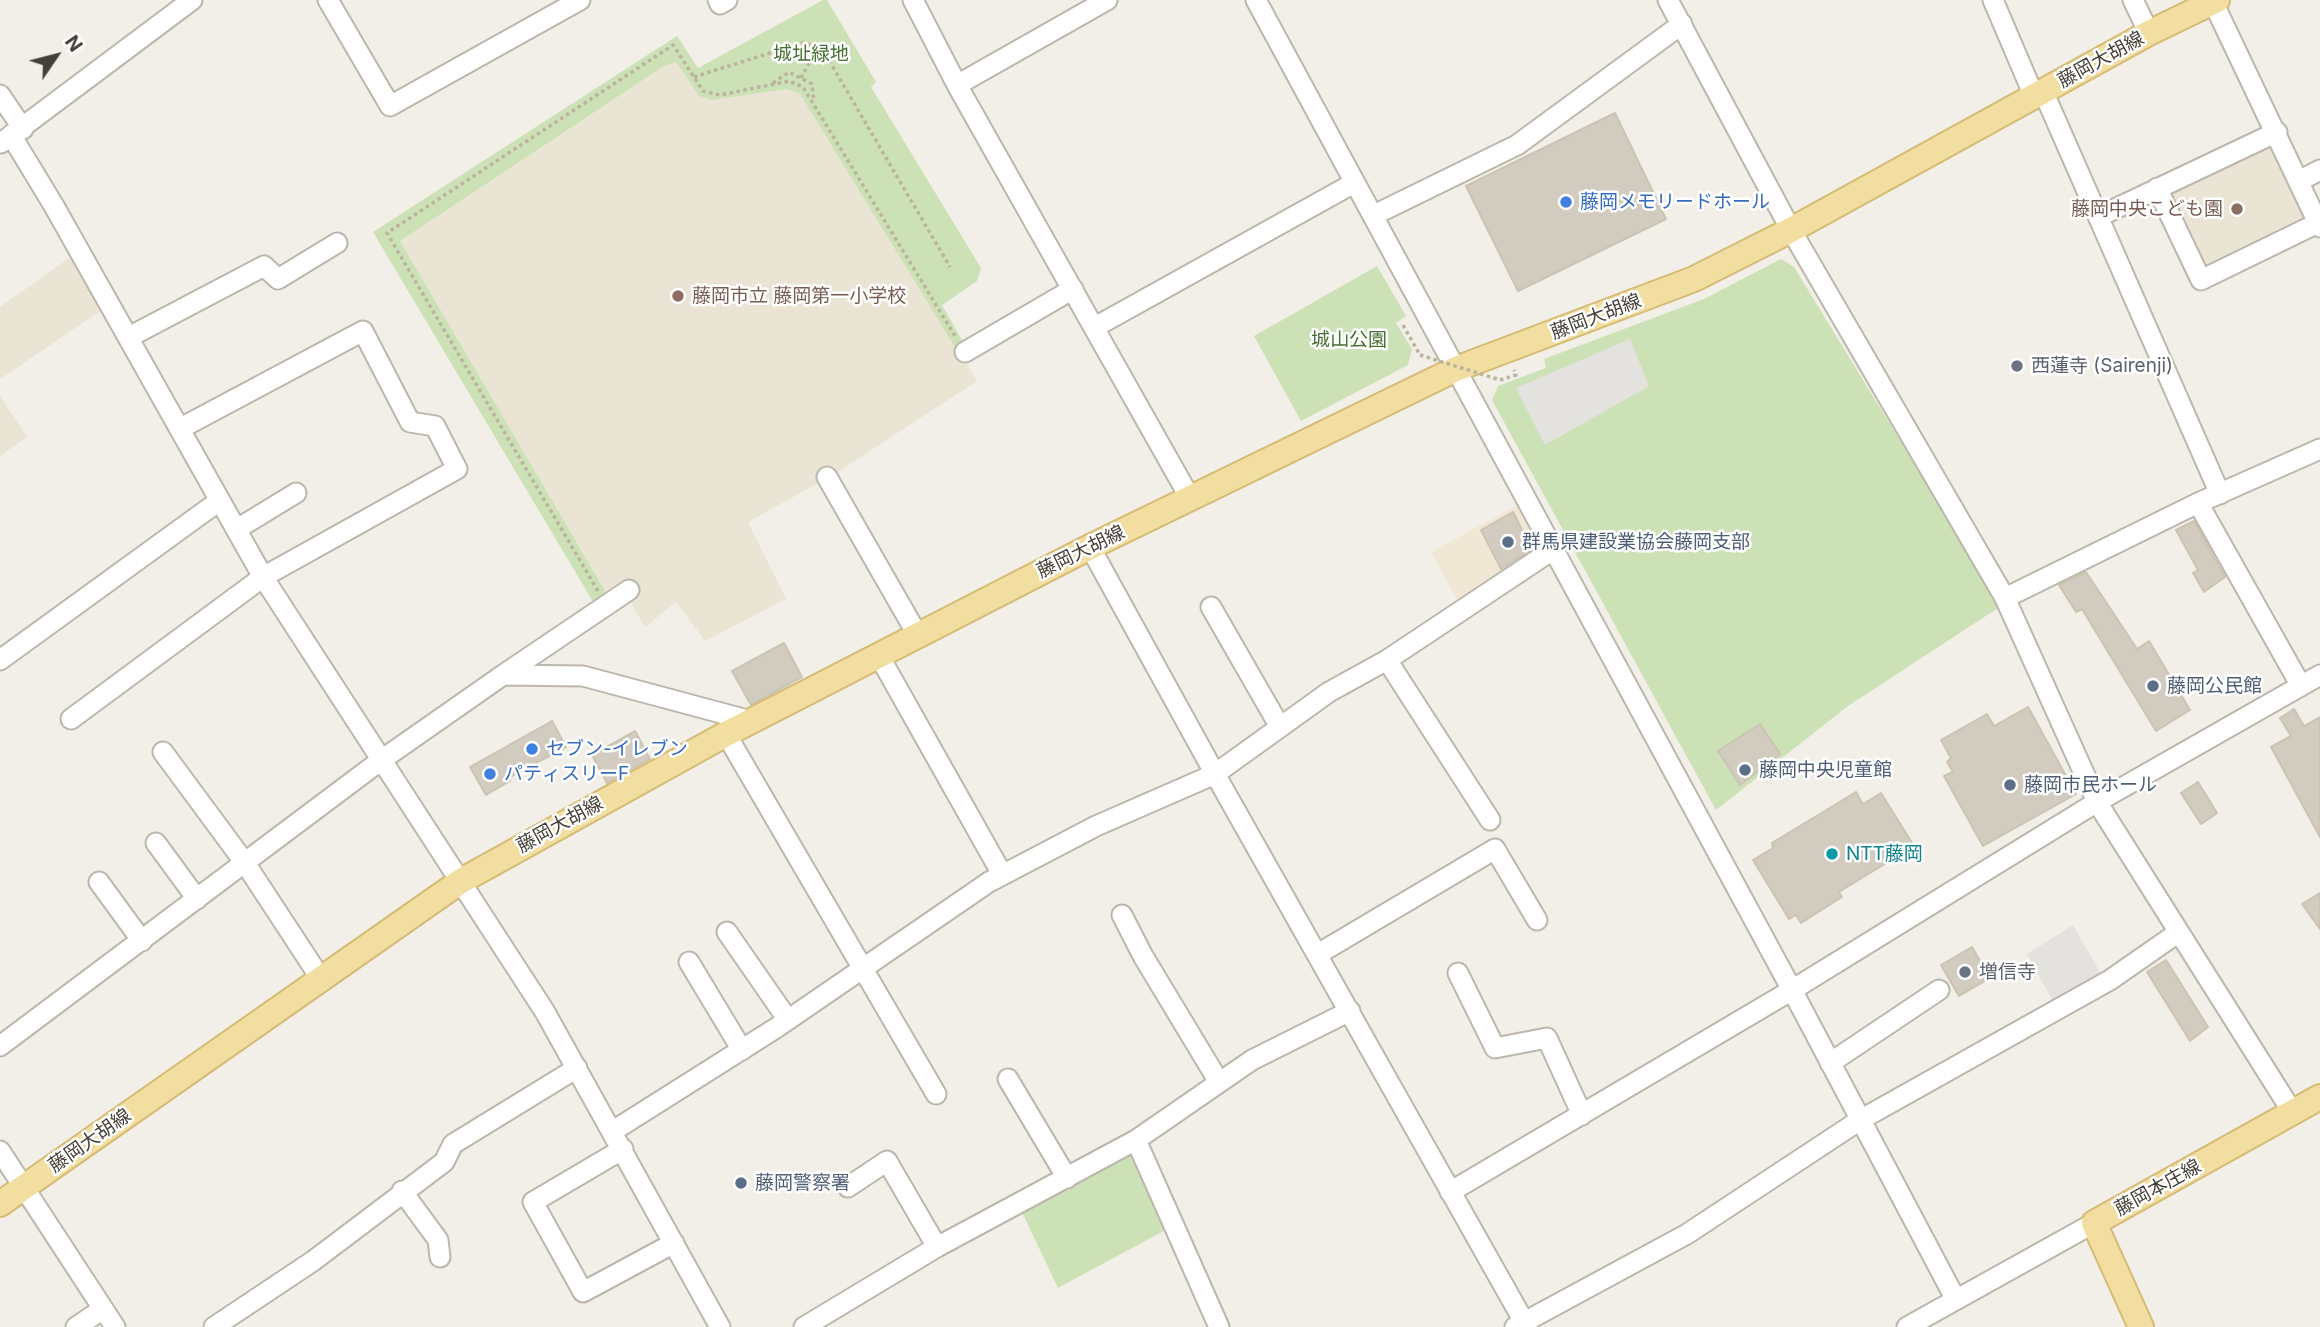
<!DOCTYPE html>
<html>
<head>
<meta charset="utf-8">
<style>
	body { margin:0 }
	#map { position:relative; width:2320px; height:1327px; overflow:hidden; background:#f2efe8; font-family:Inter,sans-serif }
	canvas { display:block }
	.north { position:absolute; left:21px; top:21px; width:70px; height:70px; -webkit-text-stroke:5px #fff; paint-order:stroke; rotate:55deg; font-size:19px; font-weight:700; line-height:28px; text-align:center; color:#444037 }
	.north::after { content:''; display:block; margin:auto; width:24px; height:32px; background:#444037; clip-path:polygon(50% 0,100% 100%,50% 72%,0 100%) }
</style>
</head>
<body>
<div id="map">
<canvas width="2320" height="1327"></canvas>
<div class="north">N</div>
</div>
<script>
const ctx = document.querySelector('canvas').getContext('2d');
ctx.lineJoin = 'round';
function fillPath(path, color) { ctx.fillStyle = color; ctx.fill(path, 'evenodd'); }
const toPath = rows => new Path2D(rows.map(r => 'M' + r).join(''));
function stroke(path, color, width, dash) { ctx.strokeStyle = color; ctx.lineWidth = width; ctx.lineCap = dash ? 'butt' : 'round'; ctx.setLineDash(dash || []); ctx.stroke(path); }
function drawText(font, color, halo, rows, align = 'center') {
  ctx.font = font + ' Inter,"Noto Sans JP",sans-serif'; ctx.lineWidth = 5; ctx.setLineDash([]); ctx.textBaseline = 'middle'; ctx.strokeStyle = halo; ctx.fillStyle = color; for (const [text, x, y, turn = 0] of rows) {
    ctx.save(); ctx.translate(x, y); ctx.rotate((+turn || 0) * Math.PI / 180); ctx.textAlign = isNaN(turn) ? turn : align; if (halo) ctx.strokeText(text, 0, 0); ctx.fillText(text, 0, 0); ctx.restore();
  }
}
const commercial = toPath([
	[1518,505,1542,548,1460,605,1431,552]
]);
const education = toPath([
	[676,62,699,96,712,100,787,89,800,94,977,381,833,475,748,522,786,599,705,641,676,602,645,627,621,587,608,596,400,241,664,66],
	[2272,141,2310,225,2202,278,2164,193],
	[72,256,102,310,0,379,0,307],
	[0,396,27,437,0,456]
]);
const green = toPath([
	[823,0,827,0,876,82,871,87,981,268,977,281,942,305,966,347,958,352,800,94,787,89,712,100,699,96,676,62,664,66,400,241,608,596,595,605,373,232,677,36,698,68],
	[1781,259,1794,267,2001,606,1848,706,1716,810,1492,400,1498,386,1546,368,1544,359,1704,299],
	[1377,266,1406,316,1396,323,1412,349,1408,365,1301,421,1254,336],
	[1132,1147,1169,1228,1058,1288,1021,1210]
]);
const parking = toPath([
	[1630,339,1649,386,1545,445,1516,388],
	[2073,925,2104,979,2055,1005,2027,954]
]);
const building = toPath([
	[1615,113,1666,219,1518,291,1466,186,1615,113],
	[1513,512,1532,549,1501,569,1481,530,1513,512],
	[2194,521,2225,577,2204,592,2193,573,2198,570,2176,530,2194,521],
	[2086,572,2137,649,2149,641,2190,710,2156,731,2082,609,2076,612,2059,585,2086,572],
	[784,643,802,677,751,705,732,671,784,643],
	[2028,707,2076,794,1983,846,1944,776,1953,772,1947,762,1951,758,1941,740,1987,714,1994,726,2028,707],
	[2294,709,2304,726,2320,717,2320,837,2271,747,2291,736,2280,718,2294,709],
	[552,721,566,747,508,778,510,781,486,795,470,767,552,721],
	[1760,724,1780,754,1740,785,1718,751,1760,724],
	[635,731,650,759,607,783,592,755,635,731],
	[2198,782,2217,813,2201,824,2181,793,2198,782],
	[1856,792,1863,804,1881,793,1914,846,1839,892,1842,897,1801,923,1796,915,1789,919,1753,860,1773,848,1772,843,1856,792],
	[2320,893,2320,929,2302,904,2320,893],
	[1972,947,1990,978,1959,996,1941,965,1972,947],
	[2166,960,2208,1027,2190,1041,2147,972,2166,960]
]);
const path = toPath([
	[694,77,805,42,827,57,950,267],
	[801,78,816,50],
	[773,83,789,72,812,84,814,101],
	[1403,325,1420,355],
	[1500,380,1516,375,1514,370],
	[598,591,387,233,673,45,703,91,720,95,789,81,803,87,955,336]
]);
const minor = toPath([
	[328,0,390,106,580,0],
	[718,0,720,4,727,0],
	[913,0,957,85,1190,498],
	[1256,0,1792,990,1955,1298],
	[1668,0,1791,230,2005,598,2097,802,2293,1113],
	[1993,0,2034,96],
	[2133,0,2149,33],
	[2213,2,2320,227],
	[957,85,1107,0],
	[2043,91,2220,494],
	[0,95,23,129],
	[11,135,54,206,263,577,545,1012,720,1327],
	[1,143,192,0],
	[2299,181,2320,170],
	[2157,188,2201,280,2318,223],
	[1374,215,1517,145,1682,24],
	[2100,216,2277,132],
	[1095,327,1354,183],
	[129,337,264,266,278,279,337,243],
	[965,352,1073,289],
	[827,477,917,634],
	[237,529,296,493],
	[1090,547,1215,774,1527,1327],
	[2005,598,2198,503],
	[1211,607,1280,727],
	[878,654,1002,874],
	[0,660,219,501],
	[1387,660,1490,820],
	[503,675,629,590],
	[2301,686,2198,503,2320,449],
	[71,719,263,577,457,469,435,426,410,422,363,331,181,428],
	[726,734,936,1094],
	[163,752,245,863,321,979],
	[156,843,197,899],
	[99,882,142,941],
	[1122,915,1143,956,1219,1082],
	[727,932,788,1020],
	[1318,954,1495,849,1537,920],
	[689,962,742,1050],
	[1458,973,1495,1048,1547,1038,1582,1115],
	[0,1046,380,761,503,675,583,676,751,721],
	[1830,1063,1939,990],
	[1008,1079,1067,1178],
	[613,1131,776,1028,989,882,1096,826,1215,774,1329,692,1387,660,1554,549],
	[1136,1140,1219,1327],
	[623,1149,533,1202,583,1292,674,1243],
	[0,1151,115,1327],
	[848,1187,887,1161,937,1247],
	[402,1191,438,1240,440,1257],
	[1450,1192,1792,990,2097,802,2320,675],
	[76,1327,103,1309],
	[214,1327,313,1261,444,1162,453,1144,577,1068],
	[804,1327,937,1247,1136,1140,1252,1060,1350,1011],
	[1515,1327,1687,1234,1860,1120,2110,980,2179,932],
	[1907,1327,2094,1223]
]);
const major = toPath([
	[0,1204,461,881,726,734,1090,547,1456,369,1694,279,1791,230,2149,33,2217,0],
	[2141,1327,2094,1223,2320,1097]
]);
const pathBridge = toPath([
	[1420,355,1500,380]
]);
const markers = [
	[1566,202,7,"#3f7fe0"],
	[2237,209,7,"#8d6e63"],
	[678,296,7,"#8d6e63"],
	[2017,366,7,"#6b7280"],
	[1508,542,7,"#5c6f8a"],
	[2153,686,7,"#5c6f8a"],
	[532,749,7,"#3f7fe0"],
	[1745,770,7,"#5c6f8a"],
	[490,774,7,"#3f7fe0"],
	[2010,785,7,"#5c6f8a"],
	[1832,854,7,"#0f9aa8"],
	[1965,972,7,"#6b7280"],
	[741,1183,7,"#5c6f8a"]
];
const parkNames = [
	["城址緑地",811,54],
	["城山公園",1349,340]
];
const streetNames = [
	["藤岡大胡線",2101,60,-29],
	["藤岡大胡線",1596,317,-21],
	["藤岡大胡線",1081,552,-26],
	["藤岡大胡線",560,825,-29],
	["藤岡大胡線",90,1141,-35],
	["藤岡本庄線",2158,1188,-29]
];
const shopNames = [
	["藤岡メモリードホール",1580,202],
	["セブン-イレブン",546,749],
	["パティスリーF",504,774]
];
const educationNames = [
	["藤岡中央こども園",2223,209],
	["藤岡市立 藤岡第一小学校",692,296,"left"]
];
const worshipNames = [
	["西蓮寺 (Sairenji)",2031,366],
	["増信寺",1979,972]
];
const serviceNames = [
	["群馬県建設業協会藤岡支部",1522,542],
	["藤岡公民館",2167,686],
	["藤岡中央児童館",1759,770],
	["藤岡市民ホール",2024,785],
	["藤岡警察署",755,1183]
];
const cultureNames = [
	["NTT藤岡",1846,854]
];
fillPath(commercial, '#f1e7d5');
fillPath(education, '#e9e4d3');
fillPath(green, '#cce1b5');
fillPath(parking, '#e3e2df');
fillPath(building, '#d2cbbf');
stroke(building, '#ccc3b3', 2);
stroke(minor, '#bcb7ac', 23);
stroke(major, '#d5bb73', 28);
stroke(path, '#bcb39f', 3.5, [3.5, 3.5]);
stroke(minor, '#fff', 19);
stroke(major, '#f2dea1', 24);
stroke(pathBridge, '#bcb39f', 3.5, [3.5, 3.5]);
for (const [x, y, r, color] of markers) { const dot = new Path2D(); dot.arc(x, y, r, 0, 2 * Math.PI); ctx.fillStyle = color; ctx.fill(dot); stroke(dot, '#fff', 2.5); }
drawText('19px', '#476f32', '#fff', parkNames);
drawText('19px', '#444037', '#fff', streetNames);
drawText('19px', '#366cbe', '#fff', shopNames, 'left');
drawText('19px', '#785e54', '#fff', educationNames, 'right');
drawText('19px', '#5b616d', '#fff', worshipNames, 'left');
drawText('19px', '#4e5e75', '#fff', serviceNames, 'left');
drawText('19px', '#0d838f', '#fff', cultureNames, 'left');
</script>
</body>
</html>
